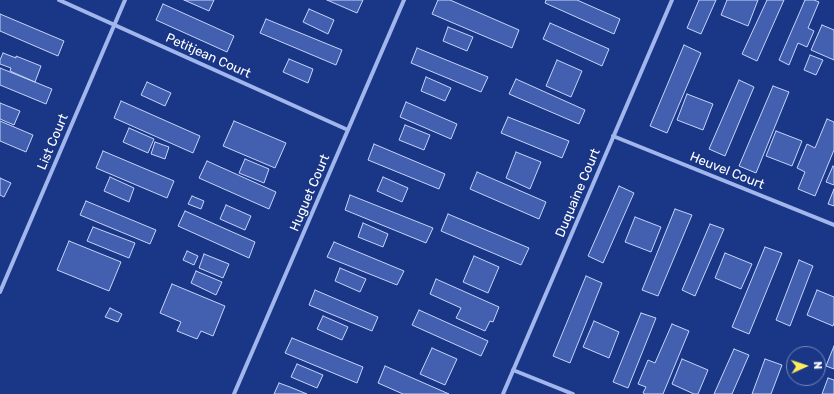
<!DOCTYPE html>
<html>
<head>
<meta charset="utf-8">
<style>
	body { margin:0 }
	#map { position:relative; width:834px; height:394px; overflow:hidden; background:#1a3686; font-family:Rubik,sans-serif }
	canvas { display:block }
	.north { position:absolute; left:786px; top:346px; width:40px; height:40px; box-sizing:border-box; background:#1a3686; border:1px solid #7686b6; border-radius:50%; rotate:87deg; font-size:11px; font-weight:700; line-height:16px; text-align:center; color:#fff }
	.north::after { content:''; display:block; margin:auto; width:14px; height:18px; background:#feec5d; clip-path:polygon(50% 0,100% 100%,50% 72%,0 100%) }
</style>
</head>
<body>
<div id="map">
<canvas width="834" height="394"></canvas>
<div class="north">N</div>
</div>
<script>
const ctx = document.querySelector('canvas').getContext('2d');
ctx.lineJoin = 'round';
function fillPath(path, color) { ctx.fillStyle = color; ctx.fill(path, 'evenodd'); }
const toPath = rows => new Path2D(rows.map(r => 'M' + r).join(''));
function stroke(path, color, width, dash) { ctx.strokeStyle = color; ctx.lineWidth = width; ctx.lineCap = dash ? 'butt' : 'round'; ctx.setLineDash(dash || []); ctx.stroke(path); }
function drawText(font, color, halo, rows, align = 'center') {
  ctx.font = font + ' Rubik,sans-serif'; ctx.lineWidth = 3; ctx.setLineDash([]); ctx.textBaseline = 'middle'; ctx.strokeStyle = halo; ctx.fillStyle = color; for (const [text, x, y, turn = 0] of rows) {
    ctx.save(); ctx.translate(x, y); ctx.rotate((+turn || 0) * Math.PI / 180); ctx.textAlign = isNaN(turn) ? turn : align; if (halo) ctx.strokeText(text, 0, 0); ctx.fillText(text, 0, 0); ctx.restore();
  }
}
const building = toPath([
	[184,0,214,0,209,11,184,0],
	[327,0,363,0,357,13,327,0],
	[438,0,450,0,519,30,512,48,432,14,438,0],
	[546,0,577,0,620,19,614,34,545,3,546,0],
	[699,0,716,0,701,34,687,28,699,0],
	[727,0,758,0,748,26,721,15,727,0],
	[767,0,784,0,757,61,742,54,767,0],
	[805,0,814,0,819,2,808,28,814,31,807,47,798,43,789,65,779,60,805,0],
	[163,4,234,36,227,52,156,20,163,4],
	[309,9,334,20,328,34,303,22,309,9],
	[0,14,64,41,58,56,0,31,0,14],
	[266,19,342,50,336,65,260,33,266,19],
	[550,23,609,49,602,66,543,39,550,23],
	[822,25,834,30,834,60,811,50,822,25],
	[448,27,473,37,467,51,443,41,448,27],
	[684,45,701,53,667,133,650,126,684,45],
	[417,48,488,77,481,92,411,63,417,48],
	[3,53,16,58,16,56,41,66,35,82,10,71,11,68,0,64,0,60,3,53],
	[810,55,823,60,816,75,804,70,810,55],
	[289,59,313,69,308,83,283,72,289,59],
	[557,60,582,71,571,97,546,86,557,60],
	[0,68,52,89,46,104,0,85,0,68],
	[426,77,451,88,445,101,421,91,426,77],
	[516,79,585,110,579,124,509,94,516,79],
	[739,80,754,87,725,156,709,149,739,80],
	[147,82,171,93,165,106,141,95,147,82],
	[773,86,789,92,756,173,739,166,773,86],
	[687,94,713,104,703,130,677,120,687,94],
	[121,101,200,136,193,153,114,118,121,101],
	[406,102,457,124,451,139,400,117,406,102],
	[0,103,20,111,14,125,0,119,0,103],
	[508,117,569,141,562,158,501,133,508,117],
	[827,119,834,122,834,150,815,196,798,189,805,172,797,168,807,144,815,148,827,119],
	[0,121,33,135,26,152,0,141,0,121],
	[234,121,286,143,275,168,223,146,234,121],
	[405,125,430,135,424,150,399,140,405,125],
	[129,128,154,139,148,153,123,142,129,128],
	[776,131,802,141,792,166,766,156,776,131],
	[155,142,169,147,165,159,151,154,155,142],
	[374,144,445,174,439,189,368,160,374,144],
	[103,151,174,181,167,198,96,168,103,151],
	[516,152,541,162,530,189,506,178,516,152],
	[245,159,269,169,264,183,239,173,245,159],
	[207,161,276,192,269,209,199,178,207,161],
	[833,166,834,167,834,185,826,182,833,166],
	[477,172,546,202,539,219,470,189,477,172],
	[110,177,134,188,129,202,104,191,110,177],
	[383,177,408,188,402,202,377,191,383,177],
	[0,178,11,183,4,197,0,195,0,178],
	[619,186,634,193,603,263,588,256,619,186],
	[834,189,834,206,828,204,834,189],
	[350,195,433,228,426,243,345,210,350,195],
	[192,196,204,201,201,209,188,204,192,196],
	[86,201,156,230,150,244,80,215,86,201],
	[226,205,251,216,245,230,220,219,226,205],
	[675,209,692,215,658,296,642,290,675,209],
	[185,211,255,242,249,258,178,226,185,211],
	[448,214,529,248,521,265,441,231,448,214],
	[635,217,661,227,651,252,625,242,635,217],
	[363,223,388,234,383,247,358,237,363,223],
	[710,224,724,229,695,296,682,290,710,224],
	[93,227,135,243,129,258,87,241,93,227],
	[69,241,121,262,109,291,57,270,69,241],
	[334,242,404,271,397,285,327,257,334,242],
	[765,247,782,253,749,334,732,327,765,247],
	[187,251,198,256,194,265,183,260,187,251],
	[725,253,752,264,741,289,715,278,725,253],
	[204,254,229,264,223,278,199,268,204,254],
	[474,256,499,267,488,293,463,282,474,256],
	[799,260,813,266,790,326,776,320,799,260],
	[340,268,366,279,360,292,335,281,340,268],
	[196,271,222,282,216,295,191,283,196,271],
	[586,276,602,283,570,363,553,356,586,276],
	[436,279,499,307,493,322,490,321,485,331,456,318,461,308,430,294,436,279],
	[172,284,225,306,213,336,201,331,197,339,177,331,181,322,160,313,172,284],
	[315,290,378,317,372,331,309,305,315,290],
	[817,290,834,297,834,323,833,326,807,315,817,290],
	[110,308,122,314,118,322,105,317,110,308],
	[419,310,488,341,481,356,412,325,419,310],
	[641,313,656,318,628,388,613,382,641,313],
	[323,316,348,327,342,340,317,329,323,316],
	[594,321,619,332,609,358,583,347,594,321],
	[672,324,689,331,663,394,645,394,643,393,646,387,638,384,648,360,655,363,672,324],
	[292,338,363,367,357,383,285,353,292,338],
	[834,346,834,369,826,366,834,346],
	[432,348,457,359,445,385,420,374,432,348],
	[734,349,749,355,732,394,714,394,734,349],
	[682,359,708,370,698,394,694,394,672,384,682,359],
	[765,359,782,365,771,394,752,394,765,359],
	[297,364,323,375,317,388,291,377,297,364],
	[385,366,449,394,403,394,378,383,385,366],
	[828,378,834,380,834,394,822,394,828,378],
	[279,383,290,387,307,394,274,394,279,383]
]);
const minor = toPath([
	[59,0,348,130],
	[613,136,834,225],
	[0,292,125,0],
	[513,370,573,394],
	[234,394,404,0],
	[503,394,672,0]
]);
const streetNames = [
	["Petitjean Court",208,56,24],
	["List Court",53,142,-67],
	["Heuvel Court",727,171,22],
	["Huguet Court",310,193,-67],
	["Duquaine Court",578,193,-67]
];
fillPath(building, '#4360b0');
stroke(building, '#c6d4f9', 1);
stroke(minor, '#a1b6ec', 4);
drawText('13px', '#fff', '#1a3686', streetNames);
</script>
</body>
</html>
